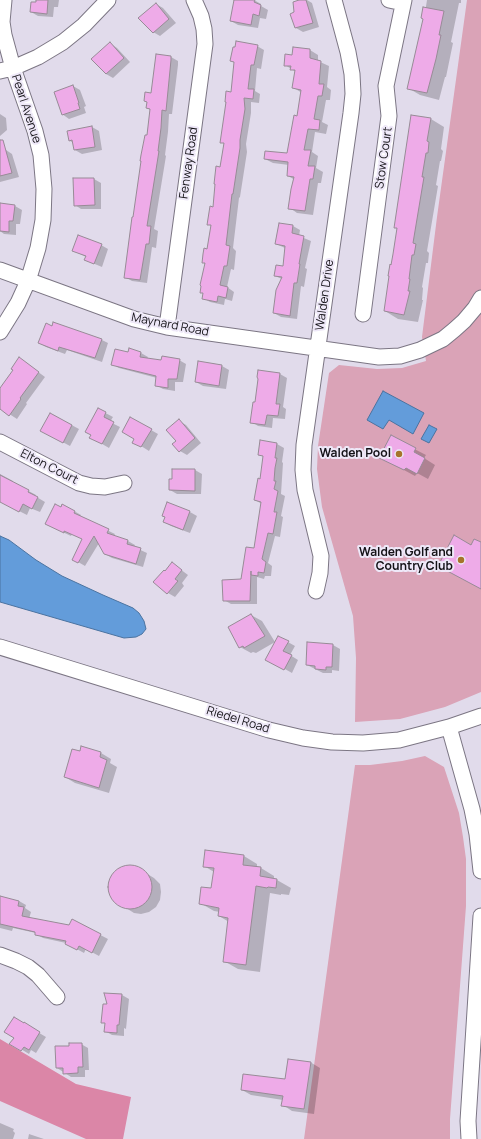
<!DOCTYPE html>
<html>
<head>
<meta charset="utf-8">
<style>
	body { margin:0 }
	canvas { display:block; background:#e1dbeb }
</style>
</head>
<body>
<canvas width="481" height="1139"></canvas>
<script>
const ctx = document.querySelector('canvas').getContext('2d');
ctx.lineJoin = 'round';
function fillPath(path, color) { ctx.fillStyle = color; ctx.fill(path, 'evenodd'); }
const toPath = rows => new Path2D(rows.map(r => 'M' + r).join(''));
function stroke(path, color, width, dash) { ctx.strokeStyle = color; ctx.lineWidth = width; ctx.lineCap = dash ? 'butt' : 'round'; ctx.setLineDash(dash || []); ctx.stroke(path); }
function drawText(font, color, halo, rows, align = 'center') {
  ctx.font = font + ' Manrope,sans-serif'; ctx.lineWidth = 4; ctx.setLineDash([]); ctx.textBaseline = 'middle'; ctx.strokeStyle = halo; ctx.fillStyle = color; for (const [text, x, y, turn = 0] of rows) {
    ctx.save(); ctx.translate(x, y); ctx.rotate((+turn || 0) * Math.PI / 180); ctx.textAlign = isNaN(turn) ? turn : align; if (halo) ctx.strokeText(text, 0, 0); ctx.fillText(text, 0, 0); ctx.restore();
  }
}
const green = toPath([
	[467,0,481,0,481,692,445,707,400,719,355,722,356,658,353,616,322,507,317,469,318,446,329,373,339,365,377,369,402,368,426,361,422,337,437,217],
	[425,756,444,767,459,813,463,837,466,859,466,906,450,1119,450,1139,304,1139,355,765,370,765,402,761]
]);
const forest = toPath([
	[0,1039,76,1084,131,1097,123,1139,86,1139,0,1101]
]);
const water = toPath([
	[383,391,424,413,413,434,389,420,383,429,367,420,383,391],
	[429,425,437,429,429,443,421,439,429,425],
	[0,536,9,540,36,560,62,576,103,595,133,608,139,613,144,621,146,629,142,634,136,637,124,638,0,602,0,536]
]);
const shadow = toPath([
	[37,0,59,0,58,7,54,7,53,17,38,16,31,12,37,3],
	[235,0,254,0,261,4,261,6,268,10,266,19,260,18,258,28,238,25,231,21],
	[302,0,307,0,312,3,319,27,303,32,296,28],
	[427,0,461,0,461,3,459,3,451,42,453,43,446,77,445,77,439,100,420,95,408,88,424,19],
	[156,4,163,8,176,23,160,36,153,32],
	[111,44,117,48,130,62,113,78,106,74],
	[257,46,264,50,261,69,257,68,255,91,260,94,259,103,251,102,251,113,246,144,247,152,240,197,239,198,233,248,236,251,234,270,231,269,227,287,234,292,232,301,225,299,224,305,210,302,203,298,204,294,201,292,205,264,203,262,208,250,212,226,208,224,214,208,225,144,221,142,232,93,235,63,231,61],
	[293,48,310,50,318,55,318,61,329,66,327,87,331,90,330,100,326,100,322,122,328,125,326,134,315,132,312,152,318,156,316,168,323,172,321,183,318,183,313,215,297,213,290,208,295,180,288,176,289,165,273,163,265,159,287,154,298,117,302,93,294,88,296,72,285,65,293,56],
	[171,57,178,61,178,65,172,114,169,114,168,132,165,155,166,156,154,229,158,231,156,248,152,247,147,283,132,281,125,277,134,218,148,137,151,110,147,108,152,94],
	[73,86,80,90,86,106,84,107,86,113,69,119,62,114],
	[0,114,6,118,7,130,0,136],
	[431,119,444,127,441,149,443,151,441,161,440,161,436,185,438,186,427,251,429,253,428,263,426,263,422,287,423,288,422,300,423,300,418,322,398,319,385,311,398,229,395,227],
	[92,127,99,131,102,150,82,154,75,150,74,143,70,141],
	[6,150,12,154,19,177,0,182,0,151],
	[74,179,94,179,101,183,101,209,81,209,75,205],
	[0,204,15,206,22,210,20,224,16,224,16,235,4,234,0,231],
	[280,224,293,226,300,230,299,236,311,241,305,268,307,269,304,287,301,286,297,319,281,317,274,313,282,279,275,276,284,267,285,248,276,244],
	[101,245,108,249,102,267,85,260,86,257,74,251],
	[102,340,108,343,102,362,67,350,65,354,46,347,39,343],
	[130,350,141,353,148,357,147,359,162,361,179,360,186,364,183,382,175,382,175,391,163,389,156,385,157,378,119,368,112,364,129,353],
	[26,363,45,377,26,403,27,404,17,419,0,408,0,387,2,387],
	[199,363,222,366,229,370,226,389,203,386,196,382],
	[259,371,280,374,287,378,283,407,286,409,285,419,273,418,272,428,258,426,252,422,256,403,259,379],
	[98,409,113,417,110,422,120,427,109,448,97,441],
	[51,414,79,429,70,446,49,435],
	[179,421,186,425,201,443,187,455,180,451,177,442],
	[151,430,158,434,149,451,141,446],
	[391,437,426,455,424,458,435,465,428,479,417,473,415,476,391,463],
	[261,441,277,444,284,448,282,462,283,463,281,494,285,496,281,516,283,517,280,537,275,536,268,563,272,566,271,576,265,576,264,579,257,577,257,604,231,604,224,600,242,580,255,550,262,504,255,500,261,480,264,457,259,454],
	[195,470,202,474,201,494,177,494,170,490],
	[0,474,13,481,12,482,36,495,35,496,45,502,40,512,30,508,27,515,19,511,0,496],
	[74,511,81,515,80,517,115,534,114,536,128,541,135,545,134,547,147,553,143,567,112,558,105,554,99,543,85,566,73,559,83,539,72,534,71,536,54,528],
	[190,512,197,516,190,533,171,526,164,522],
	[172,563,188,575,182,583,184,586,175,597,168,593,155,582],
	[251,615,262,621,275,642,256,653,253,652,251,653,240,647],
	[279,637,295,646,290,655,298,660,292,673,267,659],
	[308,644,333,645,340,649,339,671,332,670,332,673,323,673,307,665],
	[82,747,101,753,111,759,110,763,117,767,109,793,75,783,65,777,80,753],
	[244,856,257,864,257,868,261,868,274,876,274,879,277,880,291,888,289,895,281,894,281,895,270,893,260,972,238,969,224,961,229,922,219,916,220,912,214,911,200,903,212,889,214,872,204,866],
	[128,866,136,867,154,878,160,884,161,892,160,900,156,907,149,912,141,914,134,913,115,901,111,895,109,887,110,879,114,874,122,868],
	[0,898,19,901,26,905,25,908,31,912,29,919,69,926,72,920,108,939,99,956,86,949,84,953,66,943,43,938,36,934,36,933,13,928,12,931,0,928],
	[122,995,129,999,126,1029,124,1028,124,1036,112,1035,105,1031,106,1024,103,1022,108,1005],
	[14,1018,46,1037,36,1053,31,1050,29,1054,11,1043,15,1038],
	[81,1044,88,1048,89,1070,85,1070,85,1077,71,1077,57,1068,70,1047],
	[310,1062,320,1068,314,1114,292,1111,283,1105,283,1100,251,1095,242,1090,286,1080],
	[0,1123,14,1129,13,1131,15,1133,13,1139,0,1139],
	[29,1134,44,1139,28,1139]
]);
const building = toPath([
	[36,0,48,0,47,14,30,12,31,2,36,2,36,0],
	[234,0,255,0,254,2,261,5,259,16,253,14,251,25,230,21,234,0],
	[299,0,306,0,313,23,295,28,290,14,294,12,293,2,299,0],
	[156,3,169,19,153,33,138,18,156,3],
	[423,7,444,11,439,35,441,35,436,59,427,93,407,89,423,19,421,18,423,7],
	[236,41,258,45,254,65,251,65,248,89,254,89,253,99,244,98,245,109,240,140,240,148,233,194,232,194,226,245,230,246,227,266,224,266,220,285,228,287,226,298,218,296,217,302,202,299,203,293,200,293,201,286,200,285,205,263,202,263,203,254,204,248,207,249,211,225,207,225,210,206,213,207,215,184,214,184,216,166,220,167,224,143,220,143,226,102,225,102,226,91,231,92,234,62,230,61,233,47,235,47,236,41],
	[110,42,124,58,106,74,91,59,110,42],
	[293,47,310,49,310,58,321,61,319,84,324,84,322,96,318,96,314,119,320,120,319,130,308,129,304,150,311,150,308,166,315,166,313,179,310,179,305,211,288,209,291,189,294,177,287,176,288,162,264,159,265,151,287,153,294,115,297,116,301,90,292,88,295,70,290,70,291,66,284,66,285,54,292,55,293,47],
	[156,54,171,56,171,60,166,111,162,110,161,128,158,151,159,151,147,226,151,226,149,244,146,244,140,280,124,278,132,217,133,217,141,161,140,161,141,155,145,135,147,135,150,109,146,108,147,102,144,101,145,92,151,93,156,54],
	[73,85,79,103,78,103,80,109,62,115,54,92,73,85],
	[411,115,431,118,427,141,429,142,428,153,426,153,422,177,424,177,413,243,416,244,414,255,412,255,409,279,410,279,408,291,410,291,404,315,384,311,389,276,388,276,390,264,391,265,393,254,397,228,394,228,411,115],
	[92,126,95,147,74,150,72,140,69,141,67,131,92,126],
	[0,140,3,140,12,173,0,176,0,140],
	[73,178,94,178,95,205,74,206,73,178],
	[0,203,15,205,13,221,9,221,9,232,0,231,0,203],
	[279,223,293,225,292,233,304,236,299,264,300,264,297,283,294,283,290,316,273,313,276,290,282,277,274,276,276,265,283,266,285,246,275,244,279,223],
	[78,235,102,244,94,264,84,260,86,256,72,251,78,235],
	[53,322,102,339,95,358,59,347,58,351,38,343,46,323,52,326,53,322],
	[129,348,141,352,140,357,161,360,162,356,180,359,177,379,168,379,168,388,155,386,156,376,111,365,115,349,128,352,129,348],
	[19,357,39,372,20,398,21,399,9,416,0,409,0,388,13,370,11,369,19,357],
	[198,361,222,365,219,386,195,382,198,361],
	[258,370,280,373,276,404,280,404,278,416,267,415,265,425,250,423,253,402,255,402,258,379,257,377,258,370],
	[98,408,106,412,104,417,114,422,102,444,89,438,91,435,85,432,98,408],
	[50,413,72,425,63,443,40,431,50,413],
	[130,417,152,429,141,447,132,443,134,439,122,432,130,417],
	[179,419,195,438,179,452,172,444,176,441,166,430,179,419],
	[391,435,416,448,414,452,425,458,417,474,406,468,404,470,379,458,391,435],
	[260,440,277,443,275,458,277,458,275,468,274,481,276,481,274,489,278,491,274,512,277,512,273,534,268,533,262,559,266,562,264,573,258,572,258,576,251,575,251,571,250,601,223,601,222,580,241,579,246,547,254,548,261,502,254,500,258,478,260,479,263,456,258,455,260,440],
	[172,469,195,469,195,491,169,490,169,479,172,479,172,469],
	[0,475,29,490,28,492,38,497,32,509,23,504,19,512,0,502,0,475],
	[167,502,190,511,183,530,163,522,165,517,162,516,167,502],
	[55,504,61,507,62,504,75,511,74,513,109,529,107,533,128,540,127,544,141,548,136,564,104,554,94,536,78,563,72,560,82,539,64,531,64,533,45,524,55,504],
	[454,535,471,545,474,539,481,542,481,589,438,566,454,535],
	[172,562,182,570,175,579,178,581,167,594,153,582,164,570,165,571,172,562],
	[251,614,265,636,244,648,243,646,239,648,228,627,251,614],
	[278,636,289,641,283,651,292,655,284,670,265,660,278,636],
	[307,642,333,644,332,667,326,667,326,670,315,669,315,666,306,665,307,642],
	[81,746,101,752,100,757,107,760,99,788,64,777,72,749,80,751,81,746],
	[205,850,244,855,243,865,261,867,260,876,277,879,276,888,268,887,267,888,256,886,246,965,223,962,228,918,218,916,219,908,199,904,201,887,211,888,214,868,203,867,205,850],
	'108 887a22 22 0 1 1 44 0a22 22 0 1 1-44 0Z',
	[0,896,19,901,18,906,24,907,22,916,69,925,72,919,101,934,92,953,79,946,77,950,65,944,66,941,35,935,35,932,0,924,0,896],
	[104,993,122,994,119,1025,117,1025,117,1033,104,1032,105,1023,101,1023,103,1004,107,1004,104,993],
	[14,1017,24,1023,24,1022,40,1032,29,1050,24,1047,21,1051,9,1044,14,1038,4,1032,14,1017],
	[69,1043,82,1043,83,1067,78,1067,78,1073,63,1074,63,1068,56,1068,55,1046,69,1046,69,1043],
	[288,1059,311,1062,304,1109,281,1106,283,1096,241,1090,243,1074,285,1079,288,1059]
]);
const minor = toPath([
	[389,0,403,3],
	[0,71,13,68,38,57,63,42,84,25,108,0],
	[0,270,134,319,167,327,379,357,400,356,420,350,443,339,454,330,464,321,475,308,481,298],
	[363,314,389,116,386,86,404,0],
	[167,327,205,44,204,29,201,16,194,0],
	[0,332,18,303,28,281,38,248,43,220,44,189,41,155,35,131,13,68,4,35,2,22,4,0],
	[0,442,79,483,91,486,105,487,124,483],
	[316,591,320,573,321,556,305,490,303,470,304,445,351,113,353,94,352,74,348,52,334,0],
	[0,647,269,730,303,738,332,742,363,743,399,740,449,727,481,716],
	[449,727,472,809,477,834,481,871],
	[0,955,16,961,28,967,38,975,57,997],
	[469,1139,468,1121,481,916]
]);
const markers = [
	[399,454,4,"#a6742a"],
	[461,560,4,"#a6742a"]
];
const streetNames = [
	["Pearl Avenue",26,109,72],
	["Stow Court",384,158,-82],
	["Fenway Road",189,163,-82],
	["Walden Drive",325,295,-82],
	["Maynard Road",170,325,11],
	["Elton Court",49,467,27],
	["Riedel Road",238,720,17]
];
const poiNames = [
	["Walden Pool",391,454],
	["Walden Golf and",453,553],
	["Country Club",453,567]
];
fillPath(green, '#daa3b7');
fillPath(forest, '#db86a7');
fillPath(water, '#639cda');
stroke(water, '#4b73a0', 1);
fillPath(shadow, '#0003');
fillPath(building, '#eeabe8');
stroke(building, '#978b96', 1);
stroke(minor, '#7c7684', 17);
stroke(minor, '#fff', 15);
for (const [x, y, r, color] of markers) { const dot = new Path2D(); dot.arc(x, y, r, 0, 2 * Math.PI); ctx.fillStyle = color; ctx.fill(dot); stroke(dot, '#eee8f8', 1.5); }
drawText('12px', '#141217', '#eee8f8', streetNames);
drawText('bold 12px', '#141217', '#eee8f8', poiNames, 'right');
</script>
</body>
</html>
